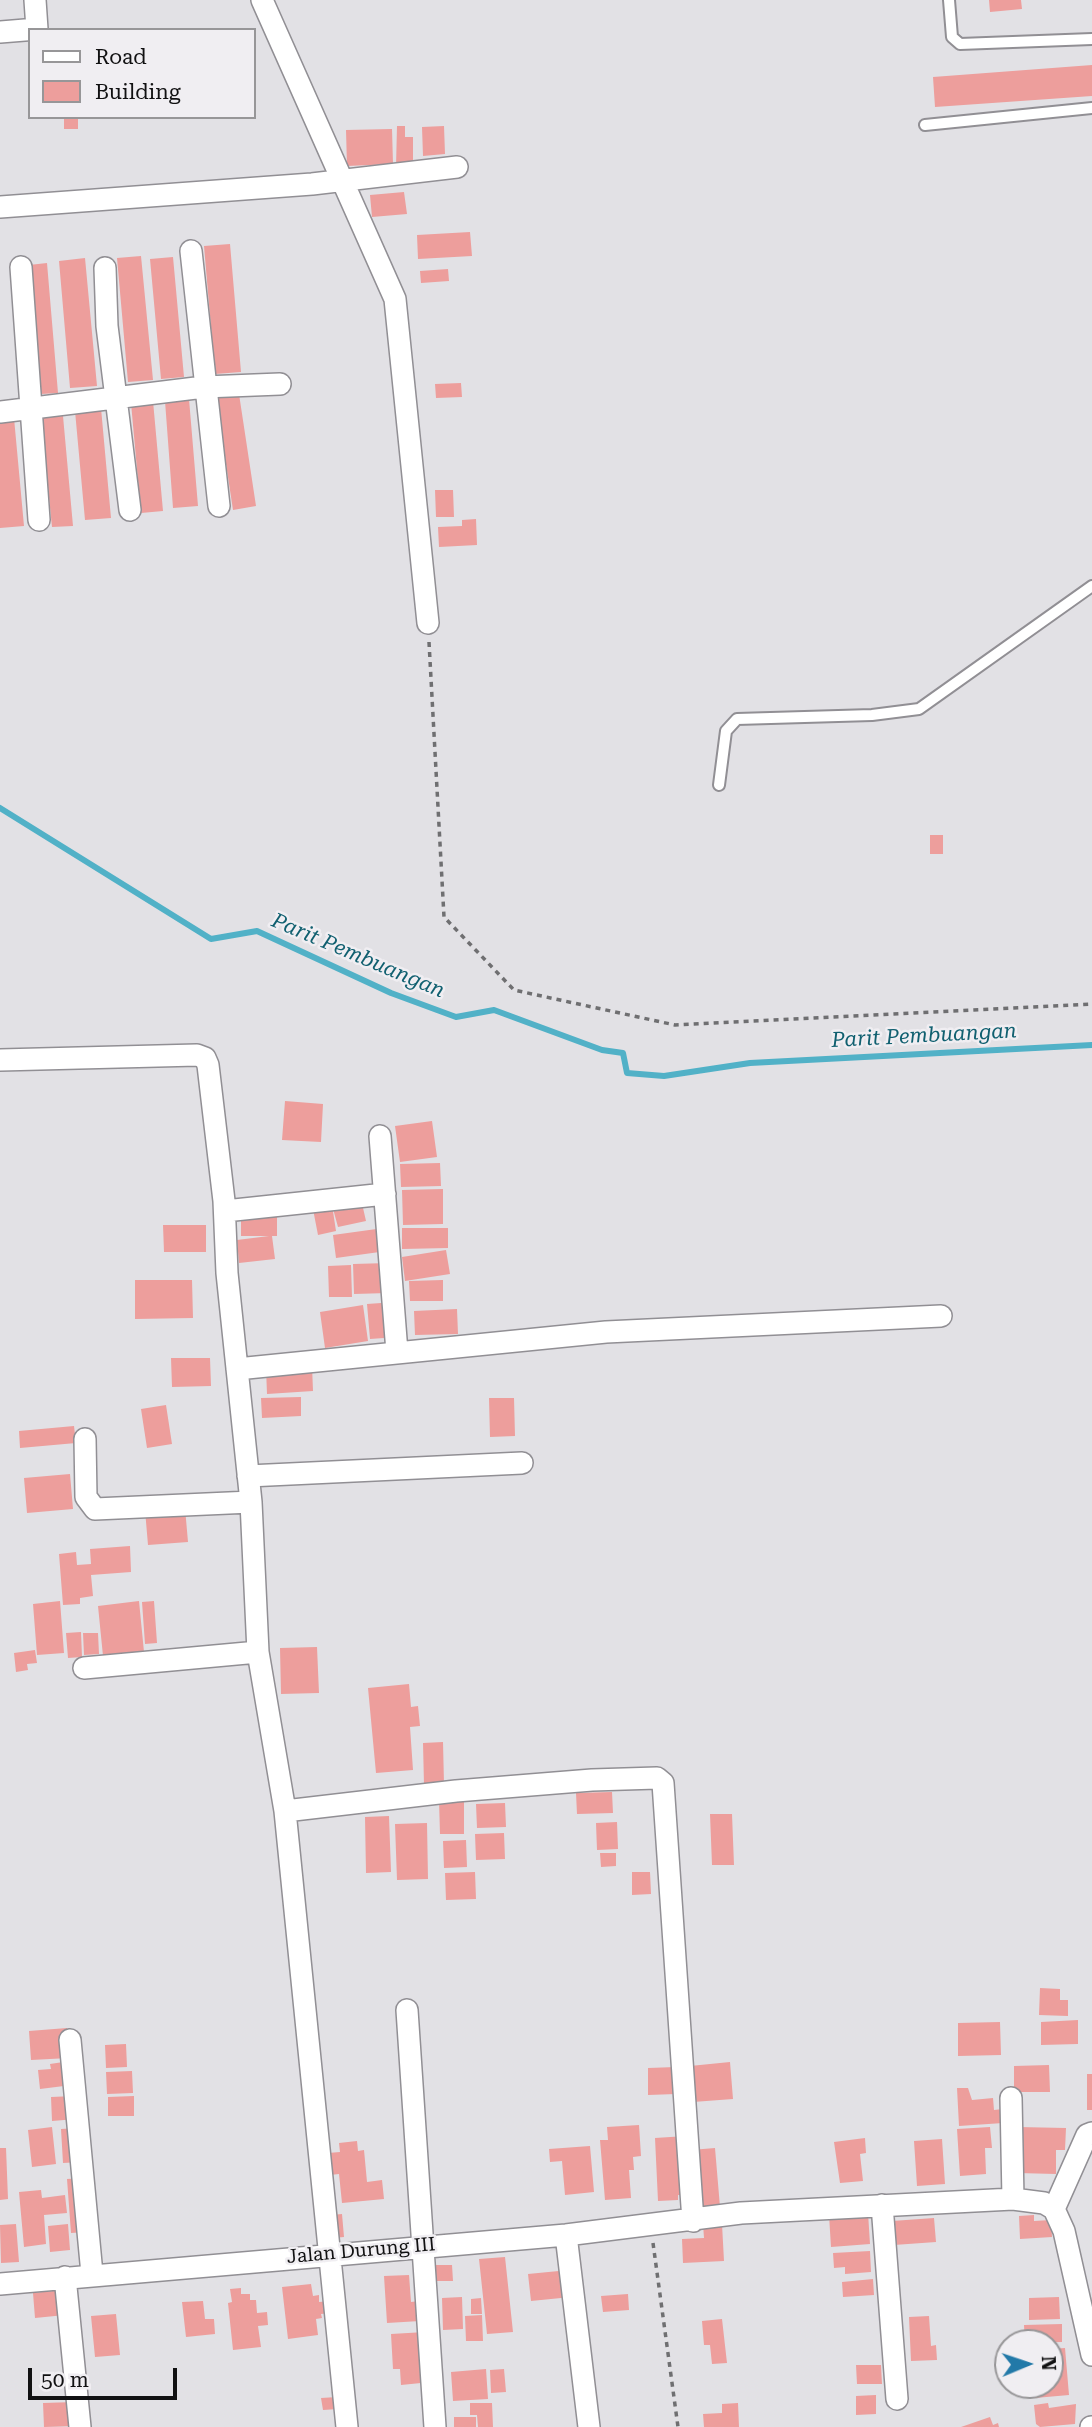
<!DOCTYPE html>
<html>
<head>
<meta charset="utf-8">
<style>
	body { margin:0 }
	#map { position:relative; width:1092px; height:2427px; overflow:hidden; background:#e2e1e5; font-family:"Roboto Serif",serif }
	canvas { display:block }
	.legend { position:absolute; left:28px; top:28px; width:228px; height:91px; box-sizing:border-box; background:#f0eef2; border:2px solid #979698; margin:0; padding:9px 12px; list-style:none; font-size:21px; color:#111112 }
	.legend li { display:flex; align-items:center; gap:14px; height:35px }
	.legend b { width:35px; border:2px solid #979698 }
	.north { position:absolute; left:994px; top:2329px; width:70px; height:70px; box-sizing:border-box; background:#f0eef2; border:2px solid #979698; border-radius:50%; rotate:88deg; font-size:19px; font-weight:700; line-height:28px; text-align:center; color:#111112 }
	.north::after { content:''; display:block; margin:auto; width:24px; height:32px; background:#2279a8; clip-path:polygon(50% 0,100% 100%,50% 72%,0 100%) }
	.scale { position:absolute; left:28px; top:2368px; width:149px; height:32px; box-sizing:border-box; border:4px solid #111112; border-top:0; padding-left:9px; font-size:21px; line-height:24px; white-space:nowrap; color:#111112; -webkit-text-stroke:5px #f0eef2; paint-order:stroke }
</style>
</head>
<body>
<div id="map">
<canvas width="1092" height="2427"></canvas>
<ul class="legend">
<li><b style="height:9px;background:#fff"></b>Road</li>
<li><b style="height:19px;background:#ed9e9c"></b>Building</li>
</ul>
<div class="north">N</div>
<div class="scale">50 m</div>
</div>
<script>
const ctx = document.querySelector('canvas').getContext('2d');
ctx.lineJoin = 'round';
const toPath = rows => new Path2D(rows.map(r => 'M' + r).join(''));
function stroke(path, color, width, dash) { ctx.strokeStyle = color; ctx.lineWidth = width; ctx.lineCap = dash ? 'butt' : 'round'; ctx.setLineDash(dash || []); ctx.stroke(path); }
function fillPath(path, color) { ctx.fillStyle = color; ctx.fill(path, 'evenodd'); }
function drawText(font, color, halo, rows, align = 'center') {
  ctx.font = font + ' "Roboto Serif",serif'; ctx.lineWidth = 5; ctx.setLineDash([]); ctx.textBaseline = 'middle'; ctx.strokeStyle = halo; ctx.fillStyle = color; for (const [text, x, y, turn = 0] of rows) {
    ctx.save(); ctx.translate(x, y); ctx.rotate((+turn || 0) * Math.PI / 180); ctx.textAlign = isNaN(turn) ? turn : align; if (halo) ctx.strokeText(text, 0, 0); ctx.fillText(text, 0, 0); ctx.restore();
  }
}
const stream = toPath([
	[0,808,211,939,257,931,391,993,456,1017,494,1010,602,1050,623,1053,627,1073,664,1076,750,1063,1092,1045]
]);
const building = toPath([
	[989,0,1021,0,1022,9,990,12],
	[1092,65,1092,96,935,107,933,77],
	[64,117,78,117,78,129,64,129],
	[397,126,405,126,405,137,413,137,413,161,405,161,405,167,396,167],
	[444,126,445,154,423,156,422,127],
	[392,129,393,164,347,166,346,130],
	[404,192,407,214,372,217,370,195],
	[470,232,472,256,418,259,417,235],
	[230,244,241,372,215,374,204,246],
	[141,256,153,380,128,382,117,258],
	[173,257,184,377,161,379,150,259],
	[85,258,97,386,70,388,59,261],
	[47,263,58,393,41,394,29,265],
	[448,269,449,281,421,283,420,271],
	[461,383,462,397,436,398,435,384],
	[239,394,256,506,233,510,216,398],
	[189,399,198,506,173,508,165,401],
	[153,401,163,511,141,513,131,403],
	[101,408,111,518,85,520,75,411],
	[63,416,73,526,52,527,41,418],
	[14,418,24,526,0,528,0,420],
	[435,490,453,490,454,517,436,517],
	[476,519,477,545,439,547,438,527,462,526,462,520],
	[930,835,943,835,943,854,930,854],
	[285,1101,323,1104,321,1142,282,1140],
	[432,1121,437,1157,400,1162,395,1126],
	[440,1163,441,1186,401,1187,400,1164],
	[443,1189,443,1224,403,1225,402,1190],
	[361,1199,366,1221,338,1227,332,1205,336,1231,318,1235,312,1204],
	[241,1208,277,1208,277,1236,272,1236,275,1259,239,1263,237,1240,269,1236,241,1236],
	[163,1225,206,1225,206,1252,164,1252],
	[391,1227,394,1250,336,1258,333,1235],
	[402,1228,448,1228,448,1248,402,1249],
	[446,1250,450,1274,405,1281,402,1257],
	[388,1263,388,1293,354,1294,353,1264],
	[351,1265,352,1297,329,1297,328,1266],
	[135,1280,192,1280,193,1318,135,1319],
	[443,1280,443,1301,410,1301,409,1281],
	[395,1302,398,1337,370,1339,367,1304],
	[363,1305,368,1341,325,1348,320,1312],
	[457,1309,458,1334,415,1335,414,1311],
	[171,1358,210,1358,211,1386,172,1387],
	[312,1366,313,1391,267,1394,266,1368],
	[301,1397,301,1416,262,1418,261,1398],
	[489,1398,514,1398,515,1436,490,1437],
	[166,1405,172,1444,147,1448,141,1409],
	[74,1426,76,1443,20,1448,19,1431],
	[70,1474,73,1509,27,1513,24,1478],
	[185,1508,188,1542,148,1545,145,1510],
	[130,1546,131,1572,91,1575,93,1596,80,1598,80,1604,63,1605,59,1554,76,1552,77,1565,91,1564,90,1549],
	[60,1601,64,1653,37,1655,33,1604],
	[139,1601,144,1652,103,1656,98,1606],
	[154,1601,157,1643,145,1644,142,1602],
	[81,1632,82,1657,68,1658,66,1633],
	[83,1633,98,1633,99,1654,84,1655],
	[317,1647,319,1693,281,1694,280,1648],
	[35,1650,37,1663,27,1664,28,1670,16,1672,14,1653],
	[409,1684,411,1707,418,1706,420,1726,410,1727,413,1770,376,1773,368,1688],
	[443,1742,444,1784,424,1785,423,1743],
	[612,1792,613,1813,577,1814,576,1793],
	[439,1800,464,1800,464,1834,440,1834],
	[505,1803,506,1827,477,1828,476,1804],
	[710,1814,732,1814,734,1865,712,1865],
	[389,1816,391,1872,366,1873,365,1817],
	[617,1822,618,1849,597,1850,596,1823],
	[427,1823,428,1879,397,1880,395,1824],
	[504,1833,505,1859,476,1860,475,1834],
	[466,1840,467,1867,444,1868,443,1841],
	[600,1853,616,1853,616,1866,601,1867],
	[475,1872,476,1899,446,1900,445,1873],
	[632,1872,650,1872,651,1894,632,1895],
	[1040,1988,1060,1989,1060,2000,1068,2000,1068,2016,1039,2015],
	[1078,2020,1078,2044,1041,2045,1041,2022],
	[1000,2022,1001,2055,958,2056,958,2023],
	[67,2028,69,2058,31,2060,29,2031],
	[126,2044,127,2067,106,2068,105,2045],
	[70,2061,72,2085,40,2089,38,2070,51,2069,50,2064],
	[730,2062,733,2099,693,2102,690,2066],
	[1049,2065,1050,2092,1014,2092,1014,2066],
	[676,2067,676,2094,648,2095,648,2068],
	[132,2071,133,2093,107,2094,106,2072],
	[1087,2074,1092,2074,1092,2110,1087,2110],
	[957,2088,968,2088,972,2100,993,2098,994,2110,1003,2109,1003,2123,959,2126],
	[74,2096,76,2119,52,2121,51,2097],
	[134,2096,134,2116,108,2116,108,2097],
	[639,2125,641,2156,633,2157,634,2170,629,2170,631,2198,605,2200,600,2140,608,2140,607,2127],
	[52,2127,56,2164,32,2167,28,2130],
	[990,2127,992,2148,985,2148,986,2174,960,2176,957,2129],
	[1018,2127,1066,2128,1065,2150,1056,2150,1056,2174,1017,2173],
	[78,2128,80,2162,63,2163,61,2129],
	[686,2136,684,2195,678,2195,678,2200,658,2201,655,2138],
	[865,2138,866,2153,860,2154,863,2181,840,2183,834,2142],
	[942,2139,945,2184,917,2186,914,2141],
	[357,2141,358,2151,364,2150,367,2182,382,2180,384,2199,342,2203,339,2174,330,2175,328,2153,340,2152,339,2143],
	[590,2146,594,2192,565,2195,562,2161,550,2162,549,2149],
	[0,2148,6,2148,8,2199,0,2200],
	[715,2148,720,2207,697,2209,691,2150],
	[82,2178,86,2232,71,2233,67,2179],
	[41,2190,42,2198,65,2195,67,2213,44,2215,46,2244,24,2247,19,2192],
	[868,2213,870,2244,831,2247,829,2215],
	[342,2214,344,2237,333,2238,331,2215],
	[1034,2215,1034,2221,1051,2220,1052,2237,1020,2239,1019,2216],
	[934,2218,936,2242,894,2245,892,2221],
	[16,2224,19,2262,1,2263,0,2225],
	[68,2224,70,2250,50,2252,48,2226],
	[703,2224,722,2224,724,2261,683,2263,682,2239,704,2238],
	[870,2251,871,2272,845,2274,845,2267,834,2268,833,2253],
	[505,2257,513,2332,487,2334,479,2259],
	[430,2265,452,2265,453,2281,431,2281],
	[569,2270,571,2297,531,2301,528,2274],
	[409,2275,411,2302,419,2301,420,2321,387,2323,384,2276],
	[873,2279,874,2295,843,2297,842,2282],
	[311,2284,313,2296,319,2295,319,2302,330,2301,331,2313,321,2314,322,2318,316,2319,318,2335,288,2339,282,2287],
	[241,2288,241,2294,250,2294,250,2300,256,2300,257,2313,267,2312,268,2325,258,2326,261,2347,233,2350,228,2303,232,2302,230,2289],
	[63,2290,65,2315,35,2318,33,2293],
	[628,2294,629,2310,603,2312,601,2296],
	[462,2297,463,2329,443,2330,442,2298],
	[1059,2297,1060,2319,1029,2320,1029,2298],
	[481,2298,482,2314,471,2314,471,2299],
	[203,2301,205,2319,214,2319,215,2334,186,2337,182,2302],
	[116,2314,120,2355,95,2357,91,2316],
	[482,2315,483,2341,466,2341,465,2316],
	[929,2316,931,2346,936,2345,937,2360,911,2361,909,2317],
	[722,2319,727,2363,712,2364,710,2345,704,2345,702,2321],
	[1062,2324,1062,2342,1025,2343,1024,2325],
	[425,2332,427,2367,420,2367,421,2383,401,2385,400,2369,393,2369,391,2334],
	[1065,2348,1069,2395,1035,2398,1034,2385,1050,2385,1050,2349],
	[856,2365,881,2365,882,2384,857,2384],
	[486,2369,488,2399,453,2401,451,2372],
	[504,2369,506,2392,491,2393,490,2370],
	[876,2395,876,2414,856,2415,856,2396],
	[337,2397,338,2409,323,2410,321,2398],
	[75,2402,76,2426,44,2427,43,2403],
	[470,2403,492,2403,493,2427,478,2427,477,2415,470,2415],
	[738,2403,739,2427,704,2427,703,2414,722,2413,722,2404],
	[1048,2403,1049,2408,1076,2404,1075,2424,1040,2427,1036,2424,1034,2405],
	[454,2417,476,2417,476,2427,454,2427],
	[990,2417,993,2425,998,2423,999,2427,961,2427]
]);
const path = toPath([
	[429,642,444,917,514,990,675,1025,1092,1004],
	[653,2243,678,2427]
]);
const lane = toPath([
	[949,0,952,37,960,44,1092,39],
	[925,125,1092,108],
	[719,785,726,731,737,719,872,715,919,709,1092,586]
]);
const street = toPath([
	[262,0,395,299,428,623],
	[0,32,37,29,35,0],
	[0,207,312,184,457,167],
	[191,251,219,506],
	[21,267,39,520],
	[105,268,107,326,130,510],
	[0,412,204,387,280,384],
	[0,1060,197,1055,205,1058,208,1065,224,1201,227,1273,251,1502,258,1652,285,1811,347,2427],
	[380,1136,397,1352],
	[225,1211,385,1194],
	[237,1369,606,1332,941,1316],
	[85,1439,86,1497,95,1509,251,1502],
	[248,1476,522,1463],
	[84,1668,258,1652],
	[285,1811,456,1791,592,1780,657,1778,663,1783,693,2221],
	[407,2010,435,2427],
	[70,2040,92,2274],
	[1011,2098,1013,2199],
	[882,2205,897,2399],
	[1054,2209,1087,2135,1092,2133],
	[566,2235,589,2427],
	[65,2277,80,2427],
	[0,2284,566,2235,741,2213,1013,2199,1044,2203,1054,2209,1064,2231,1092,2355],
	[1091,2427,1092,2427]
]);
const streetNames = [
	["Jalan Durung III",361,2251,-5]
];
const waterNames = [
	["Parit Pembuangan",358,956,23],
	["Parit Pembuangan",924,1036,-3]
];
stroke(stream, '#51b1c7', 6);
fillPath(building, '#ed9e9c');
stroke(lane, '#918f94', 14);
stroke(street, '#918f94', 24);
stroke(path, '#6f6f71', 3.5, [5, 5]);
stroke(lane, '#fff', 10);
stroke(street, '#fff', 21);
drawText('19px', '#111112', '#f0eef2', streetNames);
drawText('italic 21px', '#116070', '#f0eef2', waterNames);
</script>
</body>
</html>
